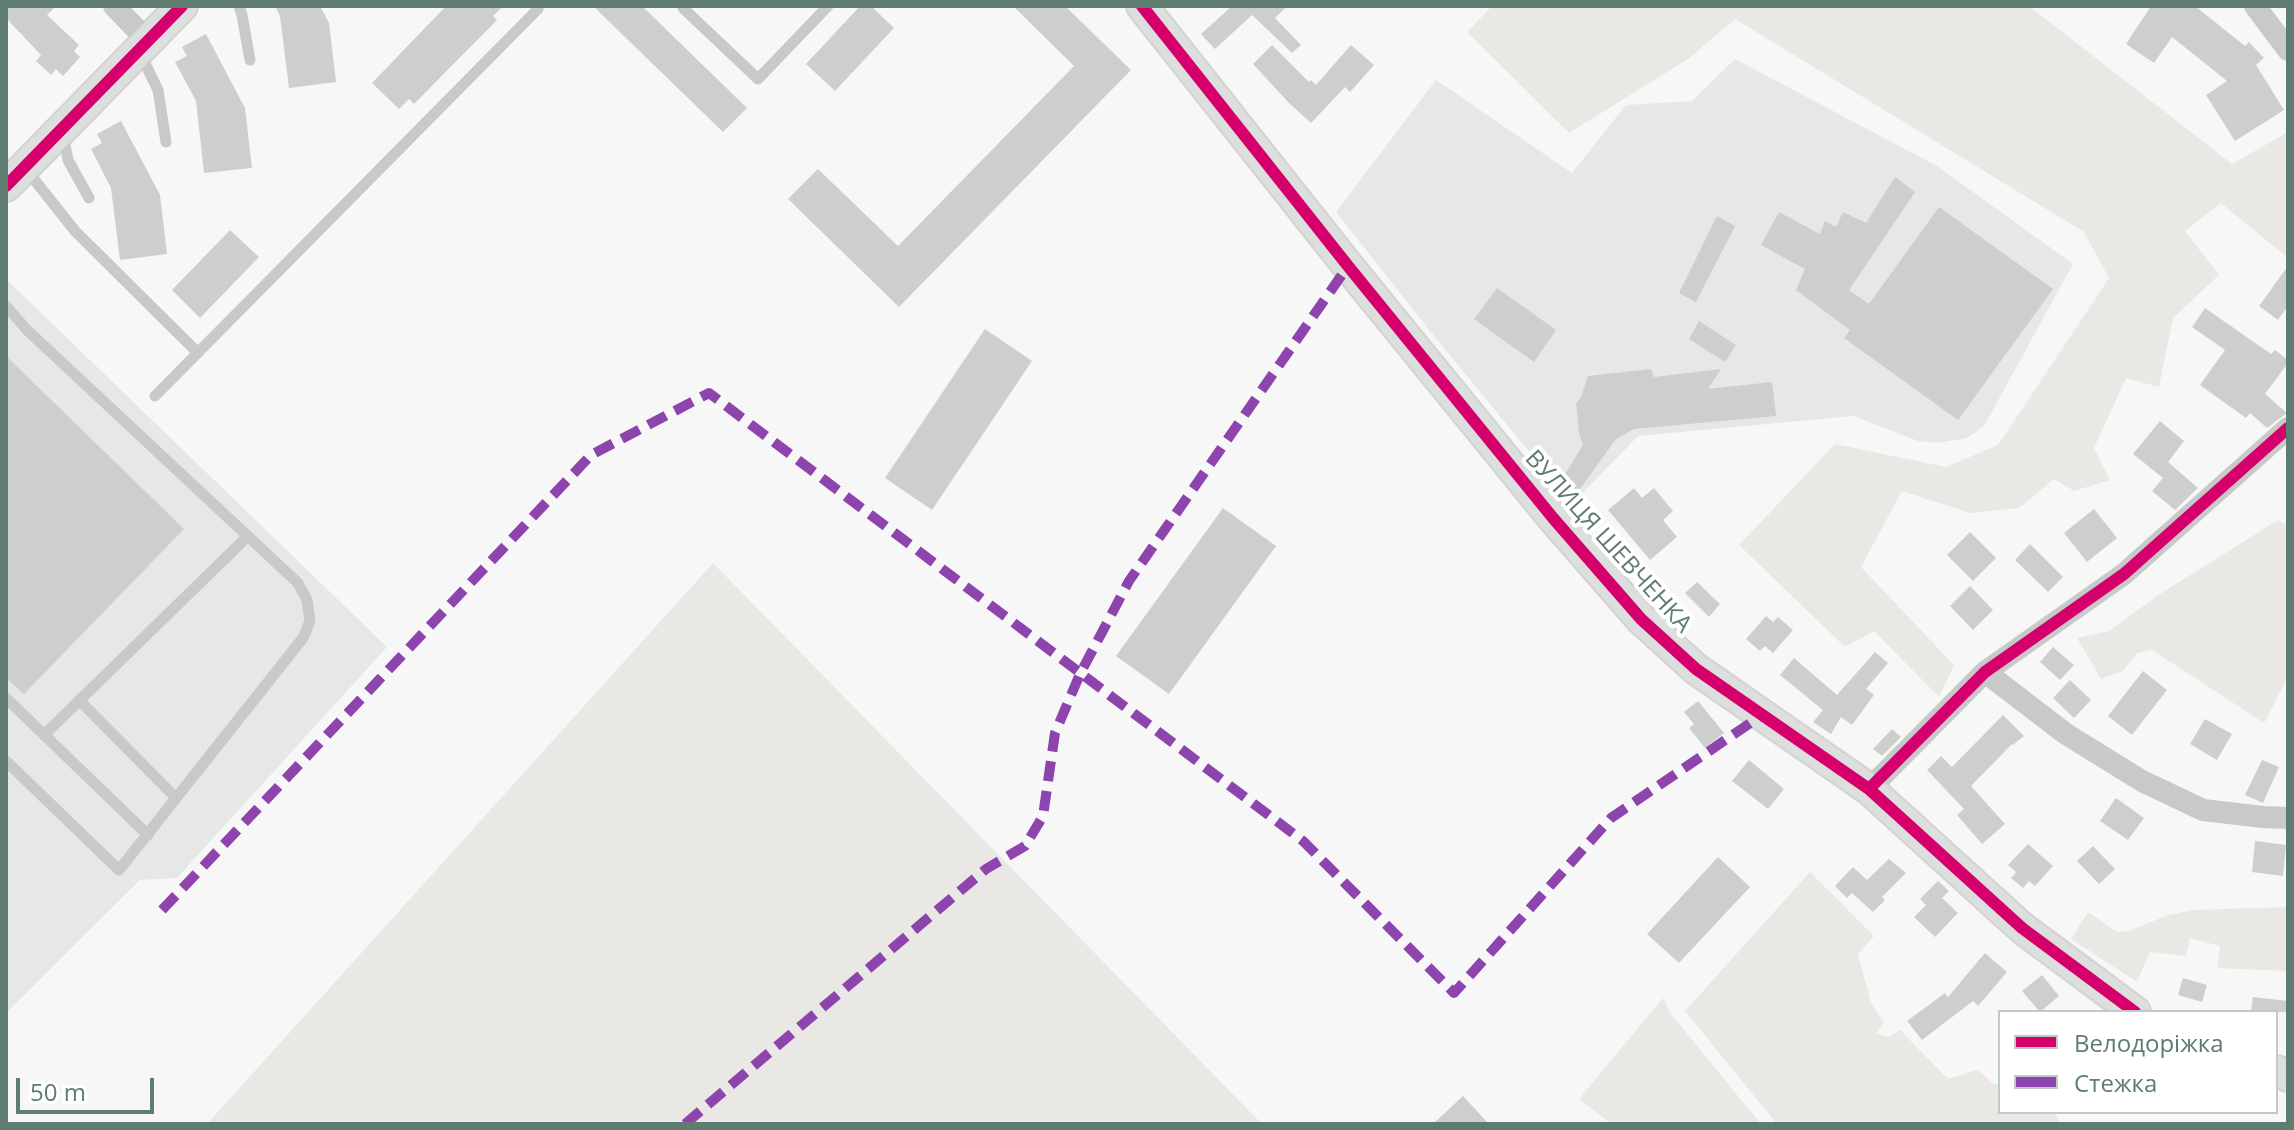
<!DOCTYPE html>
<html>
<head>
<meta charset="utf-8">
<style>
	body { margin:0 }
	#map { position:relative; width:2294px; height:1130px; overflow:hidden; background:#f8f7f7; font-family:"Open Sans",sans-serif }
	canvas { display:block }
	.frame { position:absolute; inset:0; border:8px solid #5f7c70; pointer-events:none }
	.legend { position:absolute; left:1998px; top:1010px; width:280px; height:104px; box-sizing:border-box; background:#fff; border:2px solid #bfcbc6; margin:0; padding:10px 14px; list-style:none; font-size:24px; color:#5f7c70 }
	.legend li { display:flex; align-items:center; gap:16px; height:40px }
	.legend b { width:40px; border:2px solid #bfcbc6 }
	.scale { position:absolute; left:16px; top:1078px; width:138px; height:36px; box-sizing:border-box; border:4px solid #5f7c70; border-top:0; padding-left:10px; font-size:24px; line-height:28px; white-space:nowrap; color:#5f7c70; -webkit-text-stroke:6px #fff; paint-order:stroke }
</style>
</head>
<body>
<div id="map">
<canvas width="2294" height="1130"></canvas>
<div class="frame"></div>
<ul class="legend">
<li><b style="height:10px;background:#d6006c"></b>Велодоріжка</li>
<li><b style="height:10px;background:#8e44ad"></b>Стежка</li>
</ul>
<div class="scale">50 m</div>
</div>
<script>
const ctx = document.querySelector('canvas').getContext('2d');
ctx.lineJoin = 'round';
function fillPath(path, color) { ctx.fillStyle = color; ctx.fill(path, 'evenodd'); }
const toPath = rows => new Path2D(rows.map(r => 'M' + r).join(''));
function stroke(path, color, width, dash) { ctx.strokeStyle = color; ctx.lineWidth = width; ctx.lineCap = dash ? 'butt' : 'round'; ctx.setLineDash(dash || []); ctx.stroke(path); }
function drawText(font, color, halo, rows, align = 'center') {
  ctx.font = font + ' "Open Sans",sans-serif'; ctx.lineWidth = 8; ctx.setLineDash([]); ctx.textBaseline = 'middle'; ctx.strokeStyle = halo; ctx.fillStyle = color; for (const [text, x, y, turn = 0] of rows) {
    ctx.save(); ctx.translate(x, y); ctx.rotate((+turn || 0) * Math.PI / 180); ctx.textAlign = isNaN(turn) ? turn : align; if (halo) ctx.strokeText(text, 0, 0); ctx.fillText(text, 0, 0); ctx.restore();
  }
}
const built = toPath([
	[1735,59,1937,166,2073,264,1984,426,1967,438,1937,443,1918,441,1854,416,1638,436,1572,504,1426,326,1336,212,1436,80,1572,173,1626,105,1692,101],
	[6,279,387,647,177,878,140,880,6,1013]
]);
const green = toPath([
	[1492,6,2029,6,2232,164,2288,132,2288,258,2221,203,2185,231,2219,275,2173,318,2159,387,2126,378,2094,448,2110,480,2074,491,2054,479,2019,508,1970,513,1902,491,1861,567,1954,665,1939,697,1874,631,1845,647,1739,545,1835,444,1946,467,1998,445,2109,278,2084,232,1735,19,1688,59,1569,133,1467,32],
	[2278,520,2288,526,2288,677,2264,723,2152,650,2137,653,2123,671,2101,679,2077,638,2109,631,2160,594],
	[713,563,1262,1124,207,1124],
	[1810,872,1874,936,1858,954,1871,1003,1884,1023,1877,1033,1888,1037,1900,1030,1948,1079,1977,1070,1994,1084,2000,1084,2000,1112,2055,1112,2060,1124,1777,1124,1685,1011],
	[2288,907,2288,971,2217,968,2220,946,2190,938,2186,956,2150,952,2137,982,2071,939,2088,912,2117,932,2129,931,2168,915,2194,910],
	[1663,998,1671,1014,1761,1124,1611,1124,1579,1099]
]);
const building = toPath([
	[6,6,56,6,47,15,79,45,74,51,80,57,63,76,56,69,51,75,36,61,41,55,6,18],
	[275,6,320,6,329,23,336,82,289,88,280,16],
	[446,6,503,6,493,16,497,20,414,104,409,99,399,109,372,83],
	[593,6,642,6,747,108,723,132],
	[860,6,871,6,894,28,835,91,806,64],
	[1013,6,1065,6,1131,70,899,307,788,199,818,169,898,246,1074,66],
	[1232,6,1287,6,1275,18,1301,45,1292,53,1252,15,1215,49,1201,34],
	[2151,6,2195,6,2245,46,2249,42,2264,58,2256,65,2284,110,2235,141,2206,95,2227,81,2172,37,2154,63,2126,44],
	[206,34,245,108,252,168,204,173,196,101,175,62,187,56,182,47],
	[1272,45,1309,82,1311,80,1316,85,1351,45,1374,65,1350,92,1345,87,1311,123,1289,103,1253,64],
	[121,121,160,195,167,254,120,260,111,188,91,149,102,143,97,134],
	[1895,177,1915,192,1849,290,1869,304,1939,207,2053,289,1958,420,1844,338,1850,330,1796,290,1805,269,1761,245,1779,212,1820,234,1825,221,1836,227,1843,212,1866,223],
	[1717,216,1735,226,1696,302,1679,293],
	[230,230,259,257,200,318,172,290],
	[2288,266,2288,306,2278,320,2259,306],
	[1497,288,1556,330,1534,362,1474,319],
	[2205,308,2271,354,2275,350,2288,360,2288,363,2265,394,2287,413,2267,428,2250,413,2246,418,2200,385,2225,350,2192,327],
	[1699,321,1736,345,1725,362,1689,339],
	[985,329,1032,361,932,510,885,478],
	[6,356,184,529,24,694,6,678],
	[1651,369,1654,377,1721,369,1708,389,1772,382,1776,416,1634,429,1616,439,1577,493,1564,476,1583,445,1579,433,1576,403,1581,397,1588,376],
	[2160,421,2184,441,2168,462,2198,488,2175,510,2152,491,2163,478,2133,454],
	[1634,488,1642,498,1654,488,1673,511,1663,520,1677,537,1650,560,1608,510],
	[1223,508,1276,546,1169,694,1116,656],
	[2094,509,2117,538,2087,562,2064,533],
	[1970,532,1996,558,1973,581,1947,555],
	[2030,544,2063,577,2048,592,2015,560],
	[1697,582,1720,604,1709,617,1685,593],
	[1970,586,1993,610,1973,630,1950,606],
	[1766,616,1773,622,1778,617,1793,630,1773,653,1765,646,1760,651,1746,639],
	[2053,647,2074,665,2060,680,2040,662],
	[1875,652,1888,663,1866,689,1874,695,1852,725,1841,717,1831,734,1813,722,1823,710,1780,675,1794,658,1837,695],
	[2143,671,2167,690,2132,735,2108,716],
	[2070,680,2091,700,2074,718,2053,698],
	[1698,701,1724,733,1705,748,1689,728,1694,724,1684,712],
	[2003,715,2024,736,2013,745,2012,744,1971,786,2005,824,1982,844,1957,815,1964,809,1927,770,1941,756,1952,767],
	[2205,719,2232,734,2217,760,2190,744],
	[1892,729,1901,737,1882,756,1873,749],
	[1749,760,1784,789,1768,809,1732,781],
	[2262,760,2279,767,2263,803,2245,795],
	[2116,798,2144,818,2128,840,2100,821],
	[2255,841,2286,845,2283,876,2252,872],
	[2028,844,2053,866,2035,886,2029,881,2023,888,2011,878,2016,872,2008,865],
	[2093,846,2115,869,2099,884,2077,861],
	[1718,857,1750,887,1679,963,1647,934],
	[1889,859,1906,873,1882,897,1885,900,1873,912,1852,893,1847,898,1835,886,1853,867,1867,880],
	[1938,881,1949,891,1942,898,1958,913,1935,937,1914,917,1926,905,1920,899],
	[1985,953,2007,972,1978,1006,1973,1001,1922,1040,1907,1021,1945,993,1948,997],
	[2042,975,2059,996,2040,1012,2022,991],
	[2183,978,2207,985,2202,1002,2178,995],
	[2253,997,2288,1001,2288,1012,2251,1012],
	[1463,1096,1489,1124,1433,1124]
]);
const lane = toPath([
	[239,6,242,15,250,60],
	[685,6,683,8,758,79,828,6],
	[139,51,158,90,166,142],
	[63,134,68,160,89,198],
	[25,168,75,231,198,353],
	[6,306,27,330,298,583,307,600,310,621,303,638,119,870,6,761],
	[155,396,538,9],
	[6,698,148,835],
	[79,700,176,798],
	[44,735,248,536]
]);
const street = toPath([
	[114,6,148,41],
	[2255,6,2288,50],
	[1985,672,2066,734,2142,781,2203,810,2263,817,2288,818],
	[1869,789,1985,672,2124,574,2288,428]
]);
const secondary = toPath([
	[1142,6,1348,266,1553,518,1641,619,1696,669,1869,789,2022,928,2135,1012],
	[6,186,182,6],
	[2276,1071,2288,1076]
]);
const quiet = toPath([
	[162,910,591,455,709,393,1303,841,1454,993,1611,818,1762,715],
	[685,1124,986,869,1025,846,1043,816,1055,733,1080,674,1129,581,1348,266]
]);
const cycleway = toPath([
	[1142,6,1348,266,1553,518,1641,619,1696,669,1869,789,2022,928,2135,1012],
	[6,186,182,6],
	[1869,789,1985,672,2124,574,2288,428]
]);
const streetNames = [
	["ВУЛИЦЯ ШЕВЧЕНКА",1608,542,48]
];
fillPath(built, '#e6e8e6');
fillPath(green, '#eae8e4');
fillPath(building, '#cdcfce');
stroke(secondary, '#d2d3d2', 34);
stroke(lane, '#c7cac8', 11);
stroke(street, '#c7cac8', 22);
stroke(secondary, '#dddede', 30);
stroke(quiet, '#8e44ad', 10, [20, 10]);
stroke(cycleway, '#d6006c', 12);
drawText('24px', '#5f7c70', '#fff', streetNames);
</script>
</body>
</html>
